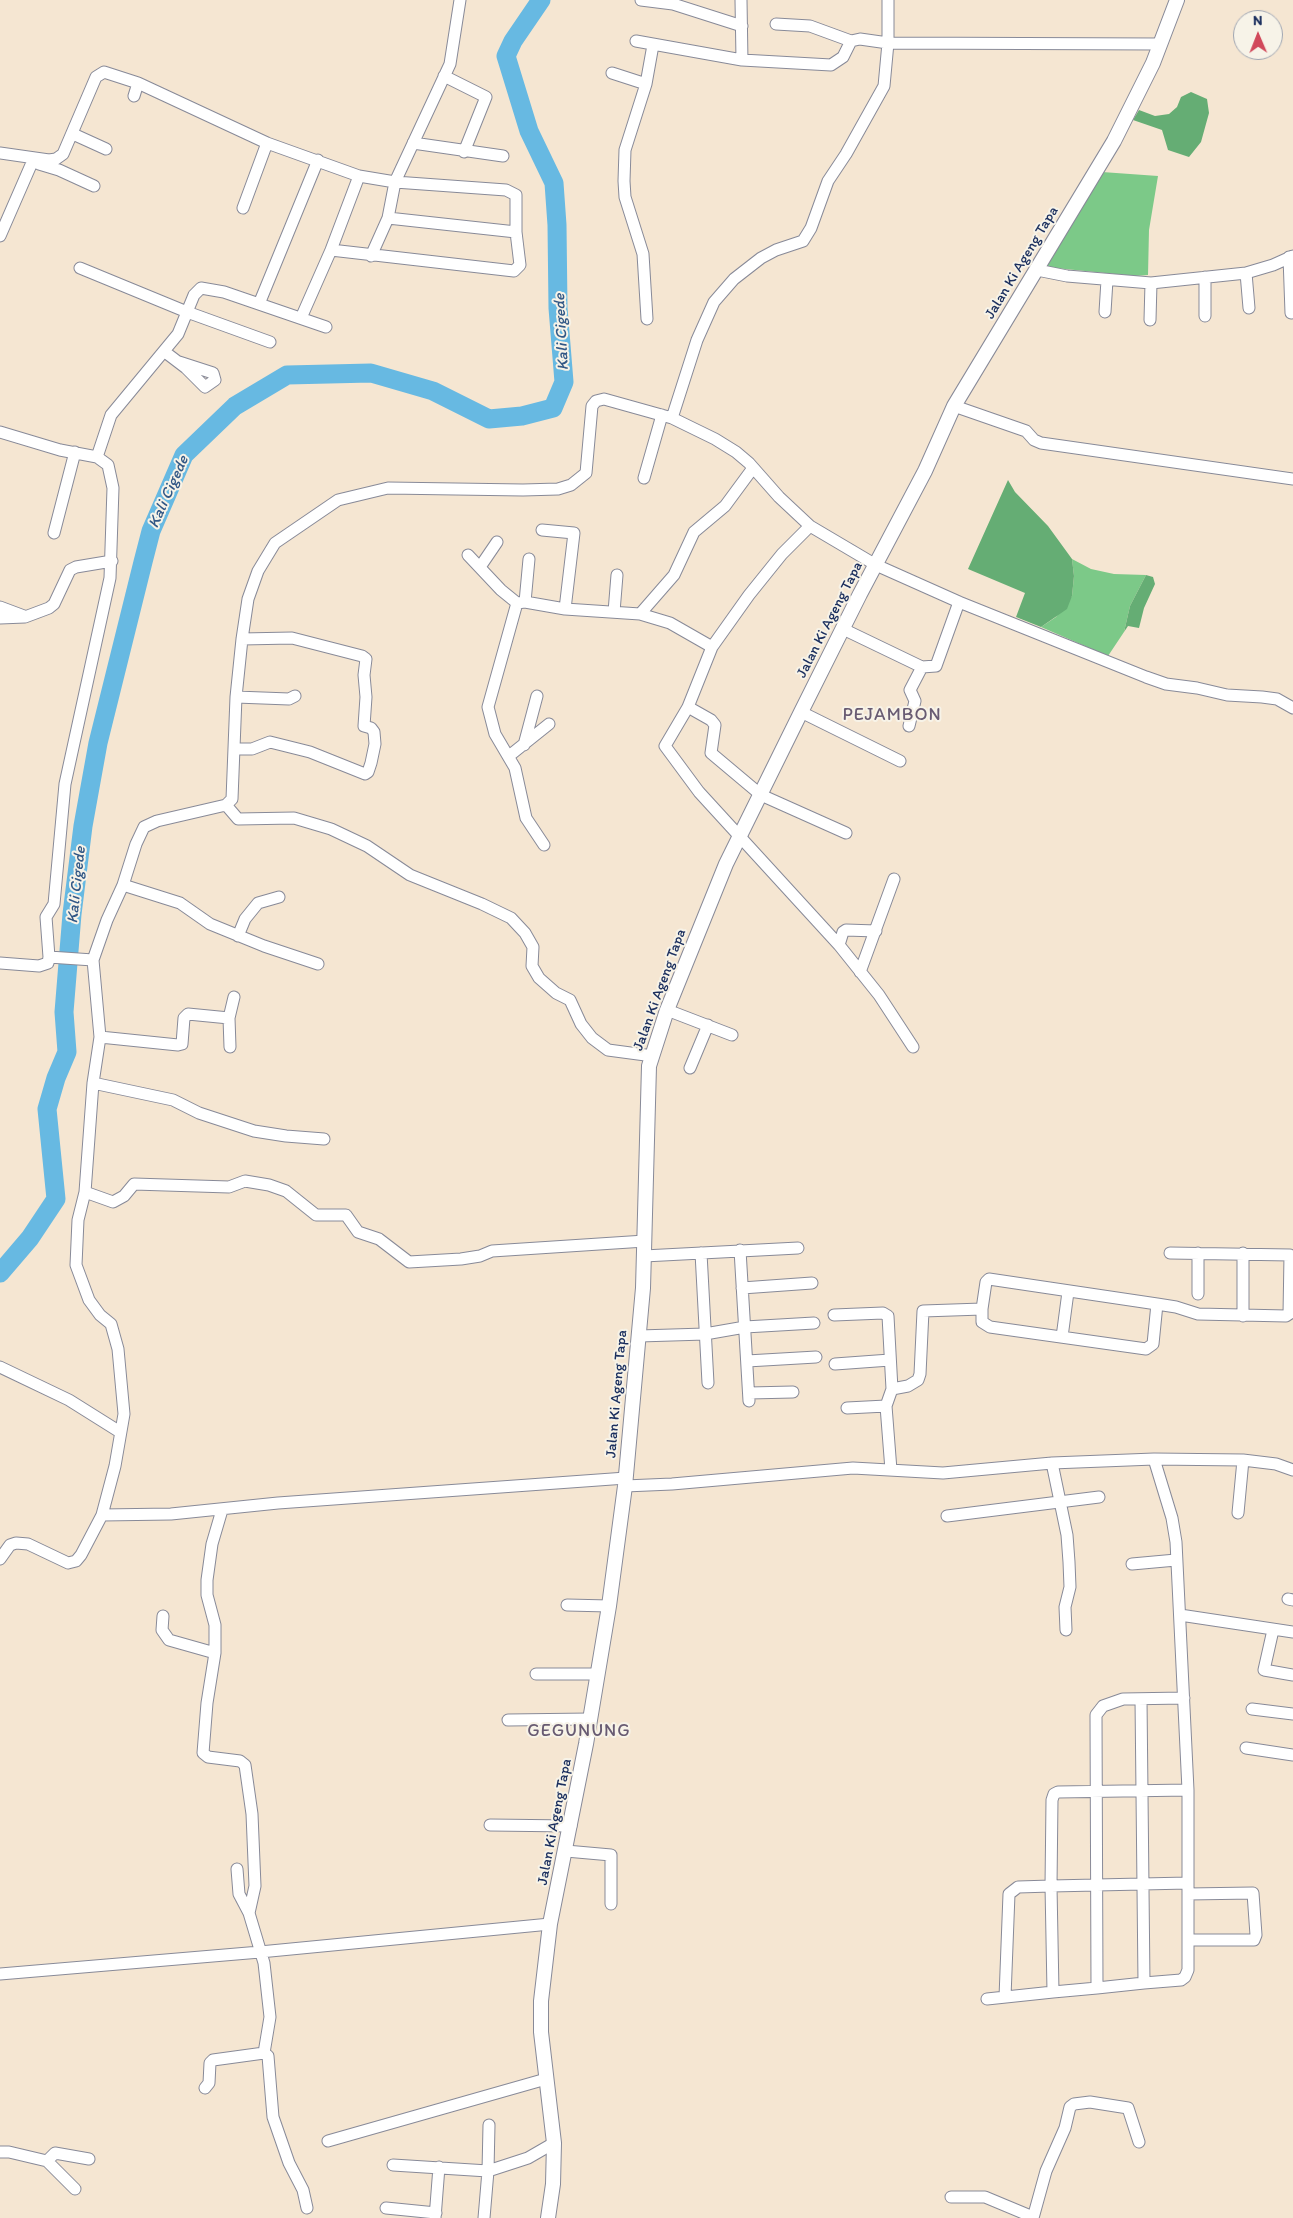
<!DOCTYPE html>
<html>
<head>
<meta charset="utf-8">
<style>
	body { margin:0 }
	#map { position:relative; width:1293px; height:2218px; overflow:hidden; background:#f5e6d2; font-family:Itim,sans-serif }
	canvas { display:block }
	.north { position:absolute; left:1233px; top:10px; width:50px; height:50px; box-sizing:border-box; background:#f7f3e8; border:1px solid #9fa5b1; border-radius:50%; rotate:359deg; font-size:14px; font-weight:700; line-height:20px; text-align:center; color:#1b2f5e }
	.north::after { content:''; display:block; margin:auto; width:18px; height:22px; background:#d1495b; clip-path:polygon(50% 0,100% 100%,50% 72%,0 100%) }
</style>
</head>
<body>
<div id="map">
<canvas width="1293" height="2218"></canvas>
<div class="north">N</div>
</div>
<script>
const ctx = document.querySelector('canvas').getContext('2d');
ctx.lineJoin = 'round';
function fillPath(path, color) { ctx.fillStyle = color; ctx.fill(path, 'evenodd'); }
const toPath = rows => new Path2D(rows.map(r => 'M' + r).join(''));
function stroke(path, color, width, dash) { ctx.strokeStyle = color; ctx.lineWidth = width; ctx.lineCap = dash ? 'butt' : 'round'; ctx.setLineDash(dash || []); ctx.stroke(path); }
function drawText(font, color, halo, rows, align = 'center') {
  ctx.font = font + ' Itim,sans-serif'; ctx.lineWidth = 4; ctx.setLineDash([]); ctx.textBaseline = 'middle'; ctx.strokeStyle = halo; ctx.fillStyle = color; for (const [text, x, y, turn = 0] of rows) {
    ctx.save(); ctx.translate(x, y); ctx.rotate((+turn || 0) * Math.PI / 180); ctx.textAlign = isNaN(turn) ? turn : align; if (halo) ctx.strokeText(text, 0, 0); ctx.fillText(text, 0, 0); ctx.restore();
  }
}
const green = toPath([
	[1102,172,1158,176,1149,230,1148,275,1135,276,1045,267],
	[1072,559,1091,569,1114,574,1146,575,1130,606,1124,632,1108,656,1041,627,1056,617,1072,596,1074,576]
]);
const forest = toPath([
	[1191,92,1207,99,1209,113,1201,142,1189,157,1168,150,1162,130,1133,120,1139,110,1155,116,1169,114,1177,107,1181,97],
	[1008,480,1015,492,1048,526,1072,559,1074,576,1072,596,1067,609,1041,627,1016,617,1025,593,968,569],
	[1146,575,1153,577,1155,584,1144,608,1139,628,1128,626,1124,632,1130,606]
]);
const river = toPath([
	[0,1273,30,1238,56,1199,47,1109,56,1078,67,1052,64,1012,72,914,83,826,98,743,143,562,151,531,184,455,235,406,287,375,371,373,433,391,489,419,522,416,553,408,564,382,558,308,557,225,554,183,529,131,506,56,513,41,541,0]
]);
const minor = toPath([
	[641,0,673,4,742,26],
	[741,0,742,60],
	[776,24,810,26,851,41],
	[636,41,742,60,831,65,843,57,851,41,860,39,888,43,1159,44],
	[612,73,646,84],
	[444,76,486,97,464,152],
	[134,96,138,83],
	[73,134,106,149],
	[413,143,503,156],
	[0,153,49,160,56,159,63,154,96,77,104,72,138,83,267,143,359,176,395,182,506,190,516,195,516,232,520,265,514,271,331,250],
	[39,164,59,170,94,186],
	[243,208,267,143],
	[388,218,516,232],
	[0,236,34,158],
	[371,256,388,218,395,182,450,64,460,0],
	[1289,257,1291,313],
	[80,268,187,312,270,342],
	[1037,270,1067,276,1151,283,1246,273,1273,265,1293,256],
	[1246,273,1249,308],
	[259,304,318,160],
	[1105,312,1107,280],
	[1205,316,1205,277],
	[301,318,331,250,359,176],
	[647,319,643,254,625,197,624,181,625,150,646,84,653,45],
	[1150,320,1151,283],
	[165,352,186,368,205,387,215,380,213,373,179,362],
	[954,406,1026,431,1034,440,1041,443,1293,479],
	[672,418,697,340,714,302,734,279,761,258,776,250,803,241,811,228,828,181,846,154,884,86,888,43,888,0],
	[0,432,60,450,97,457,111,415,178,334,194,295,201,288,224,292,326,327],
	[644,478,662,415],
	[542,530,574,533,565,609],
	[54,533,75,452],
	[468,555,501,590,517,603],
	[480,567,497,542],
	[525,602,529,559],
	[0,607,24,616],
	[614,612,617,575],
	[640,614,674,575,694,532,725,506,753,468],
	[0,618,25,617,49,608,54,604,70,570,76,567,112,561],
	[843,629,922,667,936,666,959,602],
	[712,647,688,707,665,746,699,792,839,945,879,995,913,1047],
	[236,697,289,699,295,696],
	[688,707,711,720,715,725,711,753,761,795,846,833],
	[801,712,900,761],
	[909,726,915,701,910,690,922,667],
	[524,745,537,696],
	[235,749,252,749,270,742,310,752,365,774,368,772,371,763,375,744,374,732,371,728,364,726,366,697,364,675,366,659,362,656,292,638,242,639],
	[509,756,549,724],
	[226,805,238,819,294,818,331,829,367,846,410,875,482,904,511,918,525,933,533,947,532,966,539,978,556,993,570,1000,581,1024,592,1038,608,1050,653,1056],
	[544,845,526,818,515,768,495,734,488,707,517,603,525,602,565,609,640,614,670,623,712,647,749,595,782,554,810,526],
	[123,885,180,903,210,924,264,946,318,964],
	[238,936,245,919,258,903,279,897],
	[839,945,843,932,846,930,876,931],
	[49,957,93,960],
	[0,963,39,966,48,963,49,957,46,917,54,904,65,784,110,578,113,488,108,465,97,457],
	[860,972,894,879],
	[667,1010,732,1035],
	[100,1037,178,1045,182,1044,184,1018,188,1014,229,1018],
	[230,1047,229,1018,234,997],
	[690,1068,708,1025],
	[93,1083,173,1100,199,1113,254,1131,286,1136,324,1139],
	[85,1192,113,1202,124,1196,134,1184,229,1187,245,1181,269,1185,286,1191,316,1215,346,1215,358,1232,379,1239,409,1262,461,1259,480,1256,492,1251,645,1241],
	[740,1250,749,1401],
	[701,1253,708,1383],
	[644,1256,798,1248],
	[742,1288,812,1283],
	[1198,1294,1198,1253],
	[982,1309,982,1322,990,1327,1146,1349,1153,1344,1157,1304,1176,1307,1198,1314,1286,1316,1289,1314,1290,1255,1170,1253],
	[834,1315,883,1313,888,1316,892,1389,886,1406,891,1470],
	[1243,1316,1243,1253],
	[639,1336,705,1334,745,1327,814,1323],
	[1062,1337,1068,1292],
	[747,1361,816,1357],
	[835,1364,890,1360],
	[0,1367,69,1400,120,1432],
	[892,1389,908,1386,918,1380,920,1374,923,1311,982,1309,986,1282,989,1279,1157,1304],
	[749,1393,793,1392],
	[847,1408,886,1406],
	[1052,1463,1067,1535,1069,1562,1070,1587,1065,1607,1066,1630],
	[625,1486,672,1484,853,1468,943,1473,1052,1463,1154,1459,1243,1460,1276,1464,1293,1470],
	[222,1510,212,1544,207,1580,207,1595,215,1625,215,1653,207,1703,203,1753,208,1757,240,1761,245,1765,252,1814,255,1886,249,1913],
	[1238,1513,1243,1460],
	[102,1515,171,1514,278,1503,626,1478],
	[947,1516,1099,1497],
	[0,1559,10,1545,16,1543,28,1544,68,1563,76,1561,81,1555,102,1515,115,1466,124,1414,118,1349,111,1324,100,1315,89,1300,76,1265,78,1220,85,1192,93,1083,100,1037,93,960,107,920,123,885,136,844,144,827,157,821,226,805,232,799,236,697,242,639,248,599,258,571,275,543,338,500,388,488,523,490,558,489,571,485,586,473,592,406,596,401,604,399,672,418,715,439,736,452,749,463,779,497,810,526,876,565,959,602,1146,677,1166,684,1197,688,1227,695,1262,697,1277,699,1293,708],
	[1132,1564,1176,1560],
	[1288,1599,1293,1600],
	[567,1605,609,1606],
	[1180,1615,1293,1632],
	[163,1616,162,1630,169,1640,215,1653],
	[1273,1630,1264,1670,1293,1675],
	[536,1674,597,1674],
	[1141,1699,1144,1983,1181,1980,1185,1977,1188,1970,1188,1790,1176,1542,1172,1518,1154,1459],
	[1252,1709,1293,1714],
	[508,1720,590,1719],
	[1246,1748,1293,1755],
	[490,1825,571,1826],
	[566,1851,611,1855,611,1904],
	[1188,1883,1051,1886,1052,1800,1054,1794,1058,1792,1188,1790],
	[1188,1894,1253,1893,1256,1935,1254,1940,1189,1940],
	[0,1974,260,1952,550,1924],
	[1144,1983,1097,1988,1096,1715,1103,1706,1123,1699,1184,1698],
	[1005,1997,1009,1894,1018,1887,1051,1886,1053,1992,1097,1988],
	[987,1999,1053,1992],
	[264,2053,268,2056,273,2117,289,2163,303,2190,307,2208],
	[205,2088,209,2083,210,2063,213,2060,264,2053,270,2017,264,1963,249,1913,239,1894,237,1869],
	[328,2141,546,2079],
	[0,2152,9,2152,47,2161,75,2189],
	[47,2161,55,2153,89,2159],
	[393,2165,488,2171,528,2158,554,2143],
	[951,2197,985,2197,1033,2217],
	[386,2208,436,2213],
	[435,2218,439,2167],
	[484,2218,488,2171,489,2125],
	[1033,2218,1046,2171,1065,2128,1070,2107,1074,2104,1090,2102,1128,2108,1139,2142]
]);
const tertiary = toPath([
	[548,2218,553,2184,554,2143,541,2032,541,2001,550,1924,586,1744,609,1606,625,1486,643,1288,649,1066,667,1010,726,864,801,712,860,594,925,471,954,406,1114,141,1153,63,1177,0]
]);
const streetNames = [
	["Jalan Ki Ageng Tapa",1022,263,-59],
	["Jalan Ki Ageng Tapa",830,620,-63],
	["Jalan Ki Ageng Tapa",660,990,-70],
	["Jalan Ki Ageng Tapa",617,1394,-85],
	["Jalan Ki Ageng Tapa",555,1822,-79]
];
const waterNames = [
	["Kali Cigede",562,332,-93],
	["Kali Cigede",169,492,-66],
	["Kali Cigede",77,885,-84]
];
const quarterNames = [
	["PEJAMBON",892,715],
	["GEGUNUNG",579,1731]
];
fillPath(green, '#7cc988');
fillPath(forest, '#65ad74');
stroke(river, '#67b9e2', 19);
stroke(minor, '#888a98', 13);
stroke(tertiary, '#888a98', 16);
stroke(minor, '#fff', 11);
stroke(tertiary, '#fff', 14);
drawText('15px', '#1b2f5e', '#f7f3e8', streetNames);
drawText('italic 16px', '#325886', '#f7f3e8', waterNames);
ctx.letterSpacing = '1px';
drawText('18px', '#685b72', '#f7f3e8', quarterNames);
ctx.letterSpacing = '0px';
</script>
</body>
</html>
